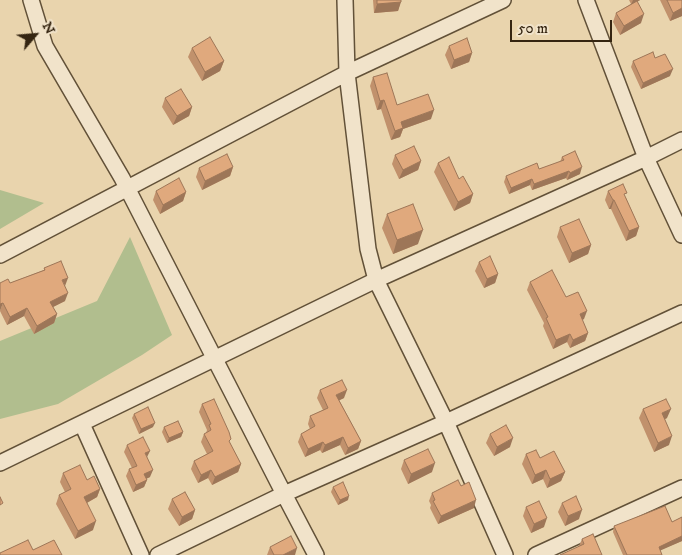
<!DOCTYPE html>
<html>
<head>
<meta charset="utf-8">
<style>
	body { margin:0 }
	#map { position:relative; width:682px; height:555px; overflow:hidden; background:#e9d4ad; font-family:"IM FELL DW Pica",serif }
	canvas { display:block }
	.north { position:absolute; left:10px; top:10px; width:50px; height:50px; -webkit-text-stroke:4px #f1e3ca; paint-order:stroke; rotate:63deg; font-size:14px; font-weight:700; line-height:20px; text-align:center; color:#352511 }
	.north::after { content:''; display:block; margin:auto; width:18px; height:22px; background:#352511; clip-path:polygon(50% 0,100% 100%,50% 72%,0 100%) }
	.scale { position:absolute; left:510px; top:20px; width:102px; height:22px; box-sizing:border-box; border:2px solid #352511; border-top:0; padding-left:6px; font-size:15px; line-height:18px; white-space:nowrap; color:#352511; -webkit-text-stroke:4px #f1e3ca; paint-order:stroke }
</style>
</head>
<body>
<div id="map">
<canvas width="682" height="555"></canvas>
<div class="north">N</div>
<div class="scale">50 m</div>
</div>
<script>
const ctx = document.querySelector('canvas').getContext('2d');
ctx.lineJoin = 'round';
function fillPath(path, color) { ctx.fillStyle = color; ctx.fill(path, 'evenodd'); }
const toPath = rows => new Path2D(rows.map(r => 'M' + r).join(''));
function stroke(path, color, width, dash) { ctx.strokeStyle = color; ctx.lineWidth = width; ctx.lineCap = dash ? 'butt' : 'round'; ctx.setLineDash(dash || []); ctx.stroke(path); }
const green = toPath([
	[0,190,44,203,0,229],
	[130,237,172,335,142,355,58,404,0,419,0,341,97,301]
]);
const street = toPath([
	[31,0,45,46,122,178,284,494,316,555],
	[345,0,347,73,368,249,376,280,446,422,505,555],
	[586,0,646,158,682,235],
	[0,255,347,73,503,0],
	[82,424,141,555],
	[0,463,376,280,646,158,682,140],
	[158,555,284,494,446,422,682,313],
	[536,555,682,488]
]);
const wall = toPath([
	[373,0,401,0,398,11,374,13],
	[629,0,640,0,637,2,641,23,620,35,613,22,616,13,631,4],
	[660,0,682,0,682,16,670,21],
	[449,46,472,53,469,62,451,69,445,55],
	[192,48,224,61,220,71,202,81,188,57],
	[655,58,670,76,641,89,631,67,633,61],
	[373,77,397,105,431,119,403,129,400,137,391,140,381,109,377,110,370,86],
	[165,98,192,107,189,116,173,125,162,107],
	[395,155,421,161,418,170,399,179,392,164],
	[562,157,580,174,567,180,566,178,532,190,530,185,509,194,504,182,506,176,539,169,560,162],
	[438,163,459,179,473,194,470,203,454,211,434,172],
	[233,167,230,176,202,190,196,177,199,168],
	[156,191,186,192,183,201,160,214,153,200],
	[608,191,626,198,639,227,636,236,626,241,611,209,609,209,605,200],
	[387,214,418,244,393,254,382,228],
	[560,227,591,245,588,254,569,263,557,237],
	[479,262,498,274,495,283,484,288,475,271],
	[44,268,65,286,65,301,53,307,57,314,54,323,34,334,24,316,7,325,0,311,10,283,44,270],
	[530,282,566,297,584,319,582,320,588,333,585,341,570,348,567,342,553,349,543,326,544,323,527,290],
	[320,390,344,398,339,400,361,441,358,449,345,455,340,445,322,453,320,450,305,457,298,442,301,434,310,429,308,424,310,416,323,410,317,398],
	[202,404,230,443,241,464,238,472,212,485,208,478,198,483,191,469,194,461,207,454,201,442,204,434,206,433,207,430,199,412],
	[643,409,667,418,665,419,669,445,654,452,639,418],
	[134,414,153,427,139,434,132,418],
	[164,427,183,432,181,437,167,443,162,432],
	[490,434,510,447,494,456,486,443],
	[127,445,147,457,150,477,146,479,147,480,144,487,133,492,126,476,129,469,132,468,124,452],
	[526,454,540,458,565,472,561,481,547,488,543,479,532,484,522,464],
	[404,460,432,472,408,484,401,469],
	[63,473,87,480,100,489,97,497,87,503,93,530,75,539,56,504,59,495,65,492,60,482],
	[333,487,348,500,338,505,331,492],
	[432,493,474,508,438,524,430,508,431,505,429,501],
	[172,499,195,510,192,519,179,526,168,509],
	[562,503,579,519,565,526,558,512],
	[526,507,544,527,531,533,523,516],
	[682,517,682,541,660,550,662,555,623,555,613,532,614,526,672,522],
	[582,539,602,555,579,546],
	[270,547,295,555,267,555]
]);
const shadedWall = toPath([
	[633,0,640,0,631,5],
	[401,2,398,11,374,13,377,4],
	[682,8,682,16,670,21,673,13],
	[644,14,641,23,620,35,624,26],
	[472,53,469,62,451,69,454,60],
	[224,61,220,71,202,81,205,72],
	[673,69,670,76,641,89,643,83],
	[384,100,381,109,377,110,380,101],
	[192,107,189,116,173,125,177,116],
	[434,110,431,119,403,129,400,137,391,140,395,131,401,122],
	[421,161,418,170,399,179,403,170],
	[233,167,230,176,202,190,205,181],
	[582,167,580,174,567,180,570,173],
	[569,171,566,178,532,190,534,184],
	[532,179,530,185,509,194,511,188],
	[186,192,183,201,160,214,163,205],
	[473,194,470,203,454,211,458,202],
	[613,200,614,200,611,209,609,209],
	[639,227,636,236,626,241,629,231],
	[423,230,418,244,393,254,397,240],
	[591,245,588,254,569,263,572,253],
	[498,274,495,283,484,288,487,279],
	[68,278,65,286,62,280],
	[68,293,65,301,47,310,50,302],
	[3,303,0,311,0,304],
	[27,308,24,316,7,325,10,317],
	[587,311,584,319,577,322,580,314],
	[57,314,54,323,34,334,37,326],
	[588,333,585,341,570,348,573,340],
	[570,334,567,342,553,349,556,340],
	[347,390,344,398,334,403,336,395],
	[671,409,667,418,659,422,662,413],
	[155,423,153,427,139,434,141,429],
	[183,432,181,437,167,443,169,438],
	[672,436,669,445,654,452,658,443],
	[343,437,340,445,322,453,325,445],
	[513,438,510,447,494,456,497,447],
	[361,441,358,449,345,455,348,448],
	[323,442,320,450,305,457,308,449],
	[150,451,147,457,145,453],
	[435,463,432,472,408,484,411,474],
	[241,464,238,472,212,485,215,477],
	[153,470,150,477,141,481,144,474],
	[211,470,208,478,198,483,201,475],
	[546,470,543,479,532,484,535,475],
	[565,472,561,481,547,488,550,479],
	[147,480,144,487,133,492,136,485],
	[100,489,97,497,81,506,84,497],
	[349,496,348,500,338,505,340,500],
	[476,500,474,508,438,524,441,516],
	[195,510,192,519,179,526,182,517],
	[582,510,579,519,565,526,568,516],
	[547,518,544,527,531,533,534,524],
	[96,521,93,530,75,539,78,531],
	[682,536,682,541,657,552,659,547],
	[297,548,295,555,283,555]
]);
const building = toPath([
	[377,0,401,0,401,2,377,4,377,0],
	[667,0,682,0,682,8,673,13,667,0],
	[637,1,644,14,624,26,616,13,637,1],
	[210,37,224,61,205,72,192,48,210,37],
	[467,38,472,53,454,60,449,46,467,38],
	[653,52,655,58,665,54,673,69,643,83,633,61,653,52],
	[387,73,397,105,428,94,434,110,401,122,403,128,395,131,384,100,380,101,373,77,387,73],
	[181,89,192,107,177,116,165,98,181,89],
	[414,146,421,161,403,170,395,155,414,146],
	[575,151,582,167,570,173,569,171,534,184,532,179,511,188,506,176,537,163,539,169,564,160,562,157,575,151],
	[227,154,233,167,205,181,199,168,227,154],
	[449,157,459,179,463,176,473,194,458,202,438,163,449,157],
	[179,178,186,192,163,205,156,191,179,178],
	[623,184,627,193,624,194,639,227,629,231,614,200,613,200,608,191,623,184],
	[413,204,423,230,397,240,387,214,413,204],
	[579,219,591,245,572,253,560,227,579,219],
	[490,256,498,274,487,279,479,262,490,256],
	[61,261,68,278,62,280,68,293,50,302,57,314,37,326,27,308,10,317,3,303,0,304,0,283,8,279,10,283,45,270,44,268,61,261],
	[552,270,566,297,578,292,587,311,580,314,588,333,573,340,570,334,556,340,546,318,548,317,530,282,552,270],
	[342,380,347,390,336,395,361,441,348,448,343,437,325,445,323,442,308,449,301,434,315,426,310,416,328,408,320,390,342,380],
	[214,399,229,432,231,439,229,441,241,464,215,477,211,470,201,475,194,461,213,451,204,434,211,430,209,425,211,424,202,404,214,399],
	[666,399,671,409,662,413,672,436,658,443,643,409,666,399],
	[148,407,155,423,141,429,134,414,148,407],
	[178,421,183,432,169,438,164,427,178,421],
	[506,425,513,438,497,447,490,434,506,425],
	[143,437,150,451,145,453,153,470,144,474,147,480,136,485,129,469,137,466,127,445,143,437],
	[428,449,435,463,411,474,404,460,428,449],
	[536,450,540,458,554,451,565,472,550,479,546,470,535,475,526,454,536,450],
	[80,465,87,480,94,476,100,489,84,497,96,521,78,531,59,495,71,489,63,473,80,465],
	[458,480,461,486,469,482,476,500,441,516,433,501,435,500,432,493,458,480],
	[343,482,349,496,340,500,333,487,343,482],
	[185,492,195,510,182,517,172,499,185,492],
	[576,496,582,510,568,516,562,503,576,496],
	[0,497,3,503,0,505,0,497],
	[539,501,547,518,534,524,526,507,539,501],
	[665,506,672,522,682,517,682,536,659,547,662,555,627,555,614,526,665,506],
	[593,534,602,555,560,555,584,544,582,539,593,534],
	[291,536,297,548,283,555,274,555,270,547,291,536],
	[28,540,33,550,54,540,62,555,0,555,0,553,28,540]
]);
fillPath(green, '#b1be8e');
stroke(street, '#625138', 18);
stroke(street, '#f1e3ca', 15);
fillPath(wall, '#c1916c');
fillPath(shadedWall, '#9d7658');
fillPath(building, '#e0a97d');
stroke(building, '#9d7658', 1);
</script>
</body>
</html>
